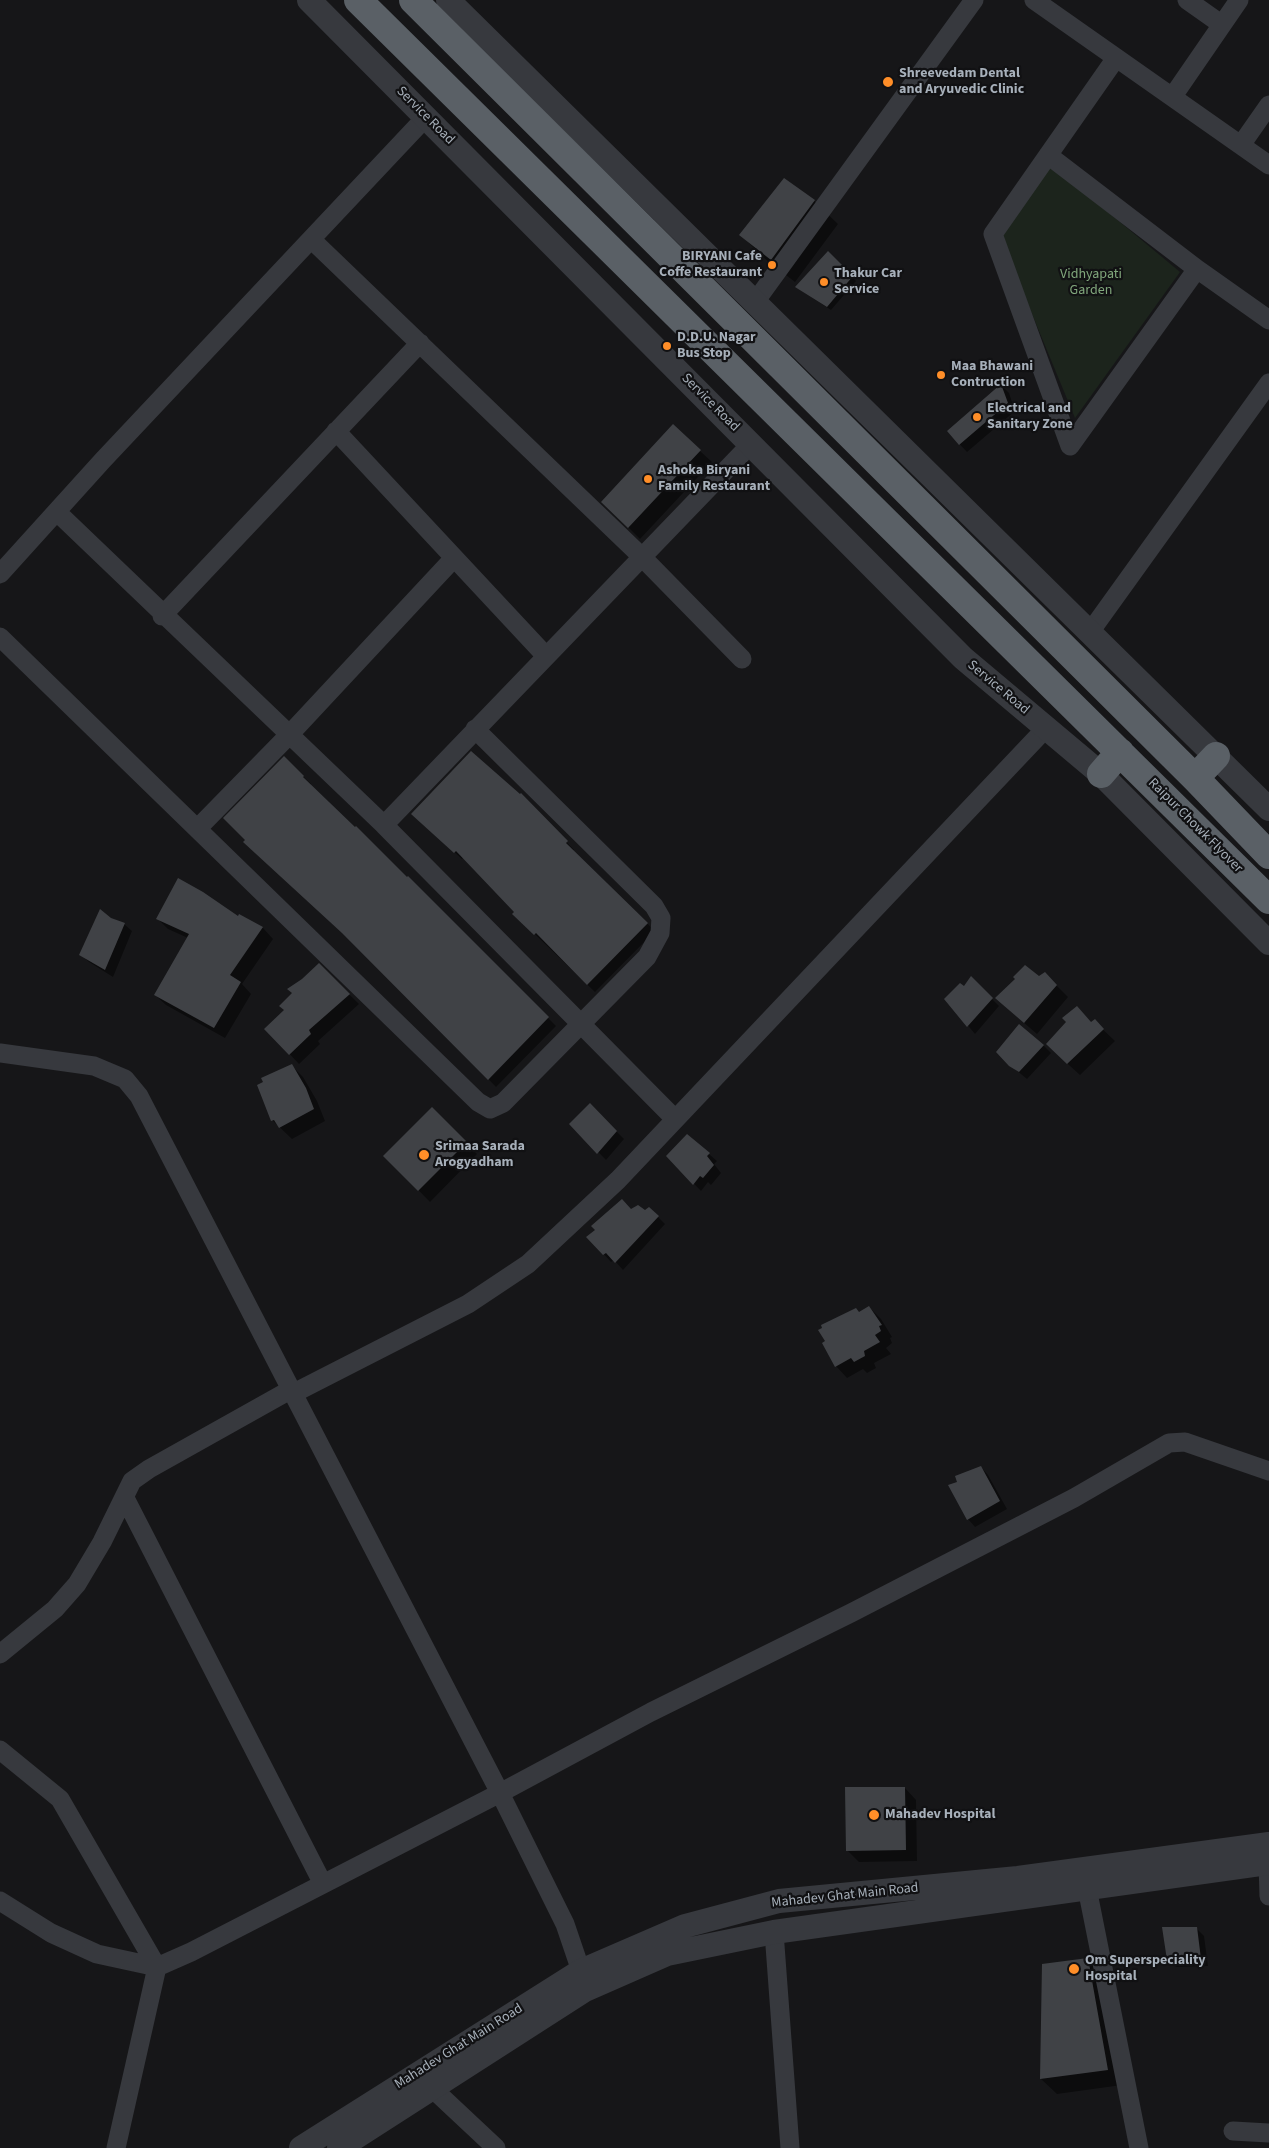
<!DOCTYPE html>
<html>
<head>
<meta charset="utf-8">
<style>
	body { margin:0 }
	canvas { display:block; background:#161618 }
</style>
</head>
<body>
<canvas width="1269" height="2148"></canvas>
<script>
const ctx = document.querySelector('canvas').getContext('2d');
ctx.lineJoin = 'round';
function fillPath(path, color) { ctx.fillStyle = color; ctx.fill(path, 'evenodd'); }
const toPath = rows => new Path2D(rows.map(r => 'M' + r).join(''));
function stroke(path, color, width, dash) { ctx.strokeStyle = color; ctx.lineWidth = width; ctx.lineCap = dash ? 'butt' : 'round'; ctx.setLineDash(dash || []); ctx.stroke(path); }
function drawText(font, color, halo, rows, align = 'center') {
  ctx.font = font + ' "Source Sans 3",sans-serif'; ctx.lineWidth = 4.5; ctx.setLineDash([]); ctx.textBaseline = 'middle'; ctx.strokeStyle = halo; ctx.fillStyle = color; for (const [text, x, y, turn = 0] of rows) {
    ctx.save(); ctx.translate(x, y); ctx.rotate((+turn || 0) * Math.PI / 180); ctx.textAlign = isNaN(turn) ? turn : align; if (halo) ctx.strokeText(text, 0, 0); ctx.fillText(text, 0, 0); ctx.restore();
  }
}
const green = toPath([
	[1049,163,1180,272,1075,418,999,234]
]);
const shadow = toPath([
	[814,201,838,224,795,282,764,258,741,235],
	[828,253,856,281,831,310,800,290],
	[1001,385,1009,393,1015,411,967,452,948,432],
	[700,451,712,462,640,539,603,502],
	[284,758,311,784,309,786,407,879,408,877,556,1026,496,1087,398,986],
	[521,794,574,850,572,851,655,931,595,992,514,914,516,912,464,857,462,859,420,821],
	[239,915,263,928,273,939,242,984,251,994,225,1038,166,1005,155,995,188,938,168,929,157,918,238,918],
	[111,919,124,924,132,931,113,977,89,962,81,955],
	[319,965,359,1004,318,1041,320,1044,299,1064,266,1029,285,1011,303,980],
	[971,978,999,1006,975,1034,946,999,965,987],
	[1040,978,1056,985,1068,997,1037,1034,1008,1009],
	[1094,1021,1115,1041,1080,1075,1059,1056],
	[1043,1045,1051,1053,1027,1079,1010,1065],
	[292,1066,303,1077,317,1101,325,1121,292,1139,272,1120],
	[590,1105,624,1139,606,1160,571,1124],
	[432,1109,477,1154,430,1202,385,1156],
	[688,1136,717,1161,714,1164,721,1173,711,1185,708,1182,701,1191,667,1156],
	[631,1210,658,1217,665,1224,623,1270,614,1260,611,1262,588,1237],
	[869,1307,881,1319,892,1337,890,1338,892,1343,886,1348,891,1354,874,1363,876,1368,867,1373,863,1369,847,1378,836,1366,859,1313],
	[981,1467,988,1475,1007,1509,975,1527,968,1519,958,1482],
	[905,1788,916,1800,917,1861,859,1862,847,1850],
	[1196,1928,1204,1936,1208,1966,1176,1967,1168,1959],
	[1087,1960,1103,1976,1122,2085,1057,2094,1041,2079]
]);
const building = toPath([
	[784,178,815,200,771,260,739,235],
	[828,251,853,276,827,307,795,287],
	[1001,384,1008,403,959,445,947,431],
	[673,424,701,450,628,528,601,502],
	[471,751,520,794,521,793,568,841,566,843,648,923,587,985,536,933,534,935,512,914,514,912,456,851,454,853,411,814],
	[284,756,304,776,303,777,355,827,356,826,407,877,408,876,549,1017,488,1080,342,933,243,842,245,840,223,818],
	[178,878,203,892,238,916,239,914,263,927,230,975,241,982,214,1028,154,995,189,934,156,919],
	[100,909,111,918,125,923,105,970,79,955],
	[319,963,350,994,309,1030,311,1034,289,1055,264,1029,284,1010,279,1006,292,993,287,989,302,979],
	[1025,965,1039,976,1045,972,1057,985,1024,1023,995,998,1015,979,1013,977],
	[971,976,993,998,967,1027,944,999,960,983,964,986],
	[1077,1006,1091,1022,1095,1019,1104,1029,1067,1064,1046,1044,1066,1022,1062,1018],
	[1019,1024,1044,1045,1019,1072,1009,1066,996,1052],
	[292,1064,306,1088,314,1109,279,1128,274,1120,271,1121,257,1085,263,1082,261,1078],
	[590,1103,617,1131,597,1154,569,1124],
	[432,1107,467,1142,418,1191,383,1156],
	[687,1134,710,1153,707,1156,714,1165,703,1178,700,1176,693,1185,666,1156],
	[622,1199,631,1209,638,1205,645,1210,649,1207,659,1216,615,1263,606,1253,603,1255,586,1237,595,1230,591,1226],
	[869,1306,882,1325,879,1326,881,1331,875,1335,880,1342,864,1351,865,1356,854,1362,851,1358,835,1367,822,1343,825,1341,818,1330,822,1328,821,1325,856,1308,859,1312],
	[981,1466,1000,1501,967,1520,948,1485,957,1482,955,1476],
	[845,1787,905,1787,906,1850,846,1851],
	[1162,1927,1197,1927,1201,1959,1167,1960],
	[1088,1958,1108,2070,1040,2079,1042,1964]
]);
const minor = toPath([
	[1034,0,1269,165],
	[1187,0,1221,24],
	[1116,58,993,234,1070,446,1197,269],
	[1173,96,1239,0],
	[1241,145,1269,105],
	[1048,155,1197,269,1269,320],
	[312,240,641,556,742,659],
	[755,302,974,0],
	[336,431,545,655],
	[57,512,384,825,674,1118],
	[0,574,103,460,426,117],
	[162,616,420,343],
	[1090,632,1269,383],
	[0,637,478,1102,490,1109,503,1103,647,957,660,933,661,918,654,906,475,729],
	[384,825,751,444],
	[198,828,289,735,454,558],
	[0,1053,94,1066,125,1079,139,1096,500,1793,565,1924,581,1971],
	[292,1394,468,1304,528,1264,618,1180,1046,728],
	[125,1498,323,1884],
	[0,1654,55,1609,77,1584,102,1542,132,1481,149,1469,290,1390],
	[0,1750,60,1799,157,1967,116,2148],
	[1268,1863,1269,1896],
	[1087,1888,1139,2148],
	[0,1901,51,1933,97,1954,157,1967,191,1952,500,1793,651,1712,851,1613,1074,1498,1169,1443,1185,1442,1269,1471],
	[774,1932,790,2148],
	[432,2088,496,2148],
	[1233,2131,1269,2133]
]);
const tertiary = toPath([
	[309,0,963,658,1101,774,1269,943],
	[448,0,1269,809],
	[301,2148,581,1971,685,1926,779,1901,1018,1878,1269,1844],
	[339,2148,585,1990,667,1954,774,1932,1269,1863]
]);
const trunk = toPath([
	[358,0,1269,900],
	[413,0,1195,778,1269,855],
	[1101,774,1120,752],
	[1195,778,1216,756]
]);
const markers = [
	[888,82,6,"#ff8e28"],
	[772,265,5,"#ff8e28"],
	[824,282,5,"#ff8e28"],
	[667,346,5,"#ff8e28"],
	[941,375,5,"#ff8e28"],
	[977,417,5,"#ff8e28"],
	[648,479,5,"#ff8e28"],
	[424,1155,6,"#ff8e28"],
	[874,1815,6,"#ff8e28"],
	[1074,1969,6,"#ff8e28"]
];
const poiNames = [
	["Shreevedam Dental",899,74],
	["and Aryuvedic Clinic",899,90],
	["BIRYANI Cafe",762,257,"right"],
	["Coffe Restaurant",762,273,"right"],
	["Thakur Car",834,274],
	["Service",834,290],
	["D.D.U. Nagar",677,338],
	["Bus Stop",677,354],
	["Maa Bhawani",951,367],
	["Contruction",951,383],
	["Electrical and",987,409],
	["Sanitary Zone",987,425],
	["Ashoka Biryani",658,471],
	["Family Restaurant",658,487],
	["Srimaa Sarada",435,1147],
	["Arogyadham",435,1163],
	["Mahadev Hospital",885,1815],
	["Om Superspeciality",1085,1961],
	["Hospital",1085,1977]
];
const streetNames = [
	["Service Road",425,116,45],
	["Service Road",710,403,45],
	["Service Road",998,688,40],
	["Raipur Chowk Flyover",1195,826,45],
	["Mahadev Ghat Main Road",845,1896,-6],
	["Mahadev Ghat Main Road",459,2047,-32]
];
const parkNames = [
	["Vidhyapati",1091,275],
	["Garden",1091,291]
];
fillPath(green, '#1c241c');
fillPath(shadow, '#0007');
fillPath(building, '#404246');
stroke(minor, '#37393e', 19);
stroke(tertiary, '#37393e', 24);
stroke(trunk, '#5a6066', 28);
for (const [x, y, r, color] of markers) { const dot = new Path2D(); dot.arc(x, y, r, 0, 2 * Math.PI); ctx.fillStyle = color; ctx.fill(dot); stroke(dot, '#111113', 2); }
drawText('bold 14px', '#a7b0ba', '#111113', poiNames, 'left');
drawText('14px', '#a7b0ba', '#111113', streetNames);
drawText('14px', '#81a77c', '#111113', parkNames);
</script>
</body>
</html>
